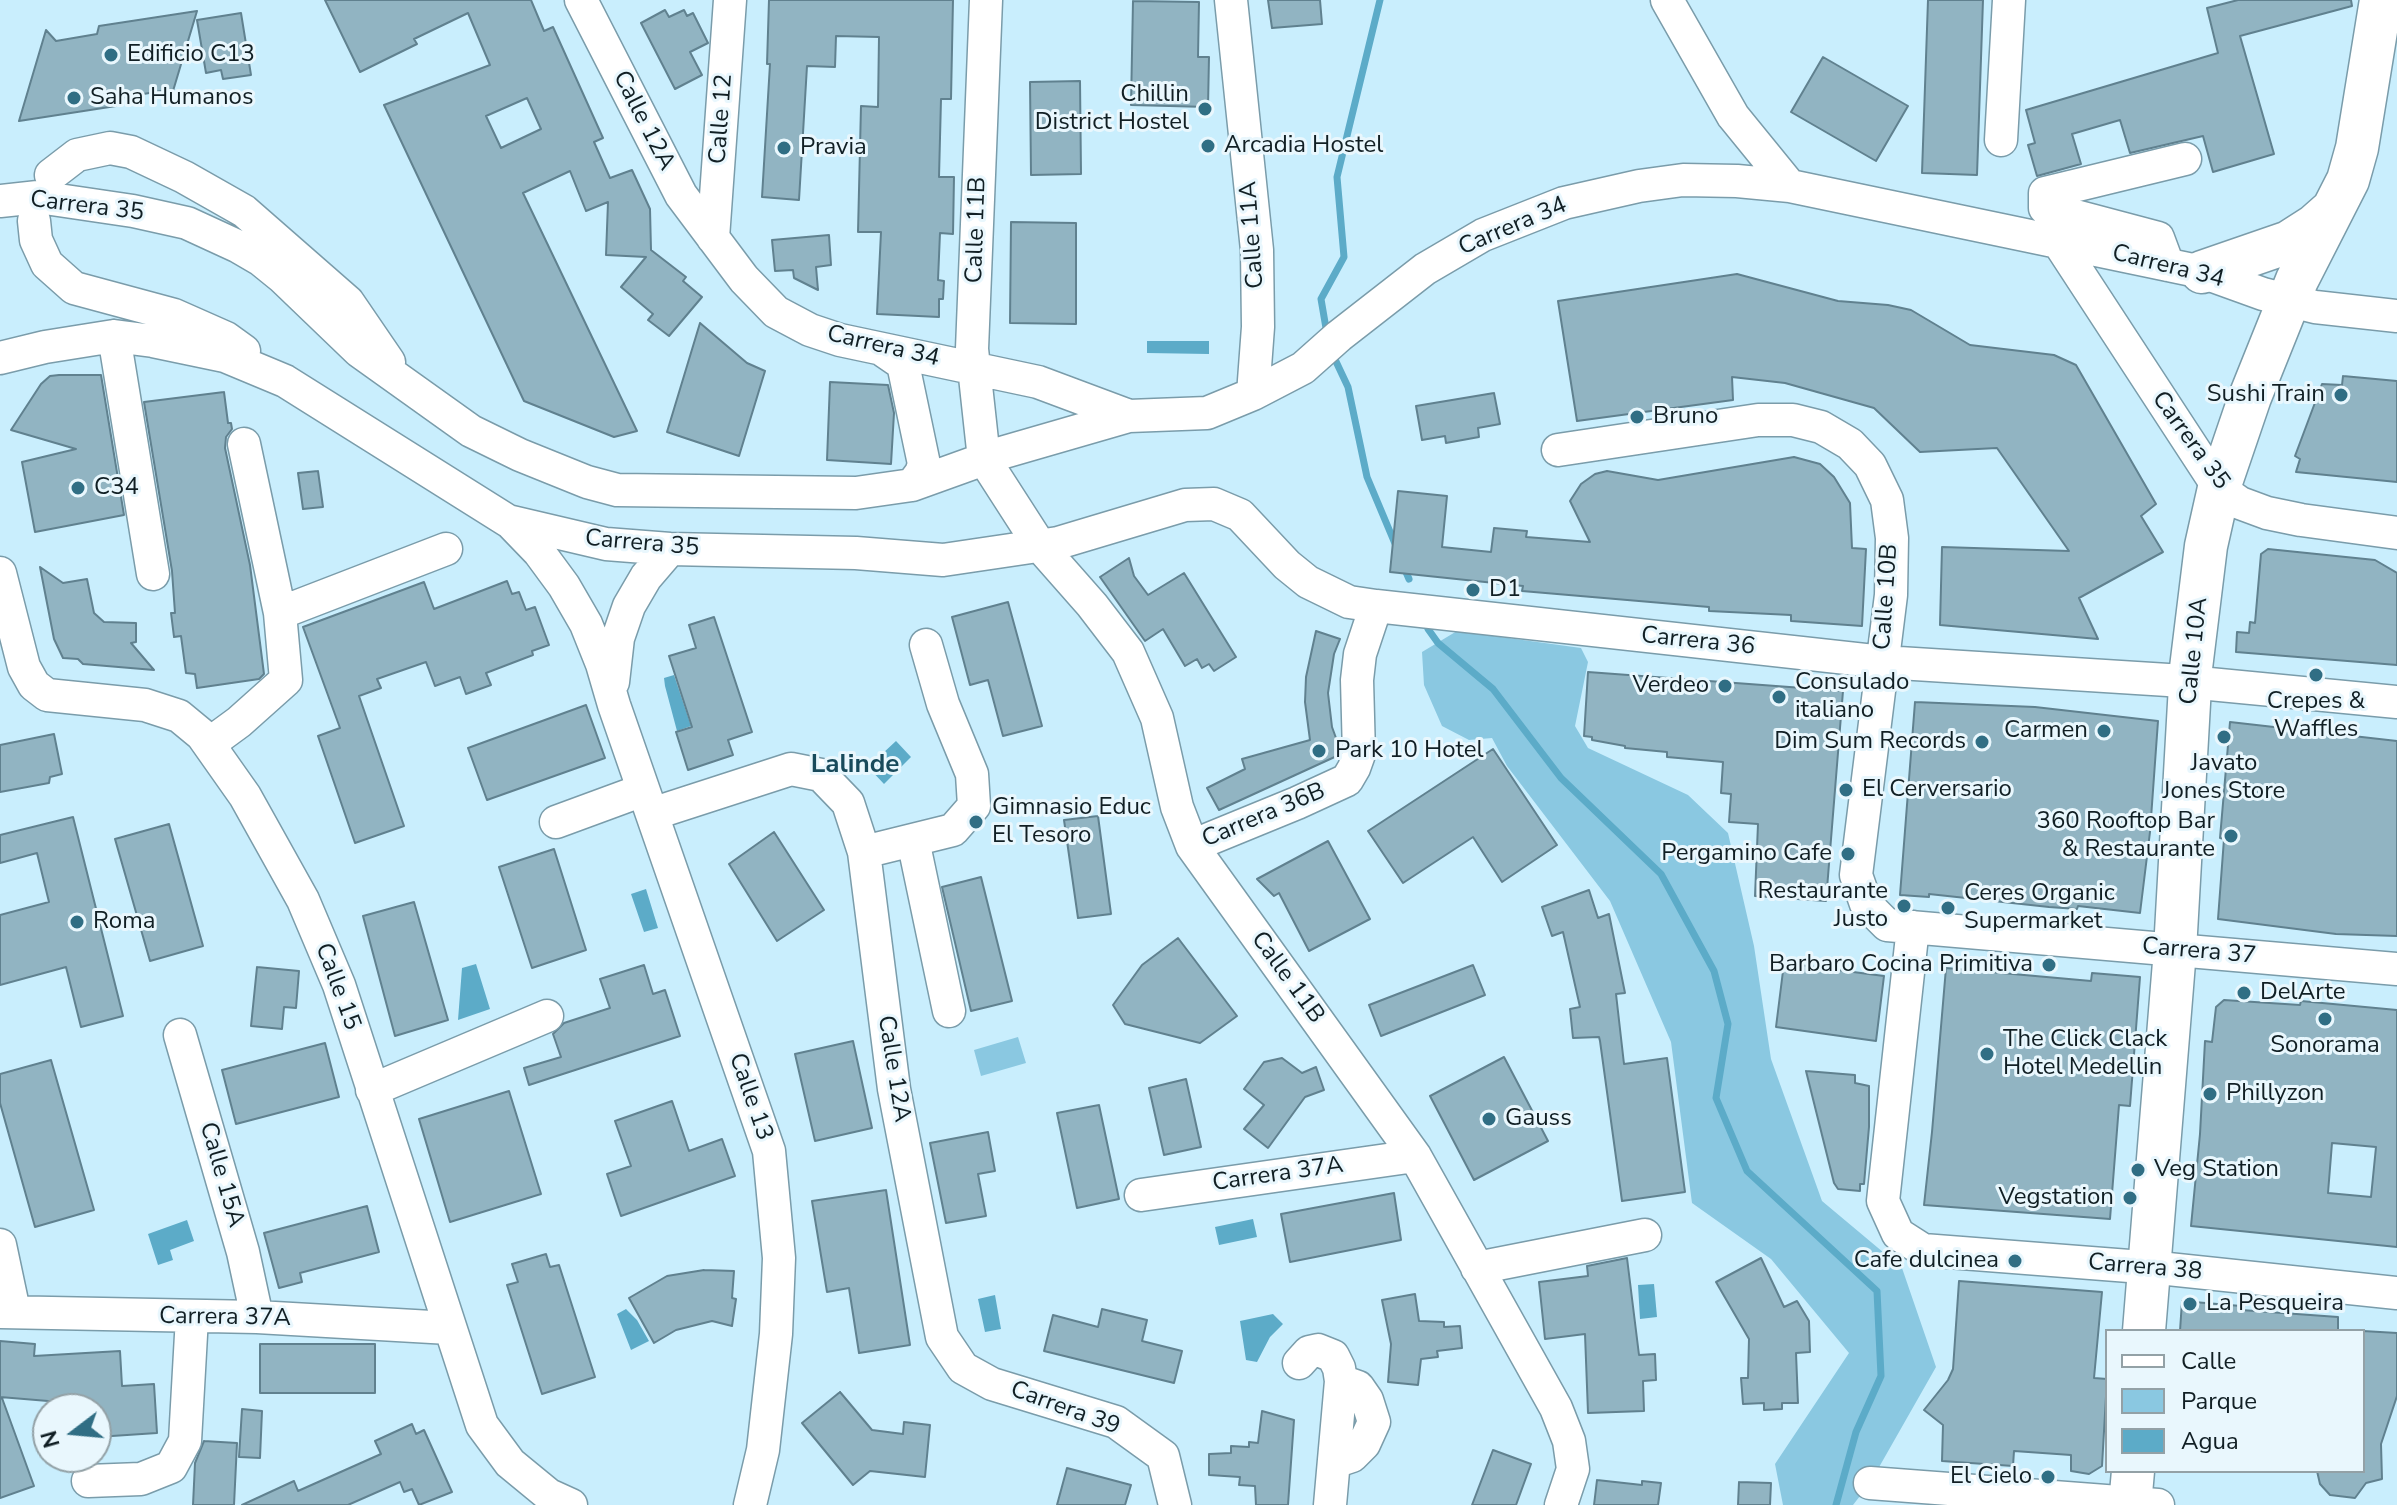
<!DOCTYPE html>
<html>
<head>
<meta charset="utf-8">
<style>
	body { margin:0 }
	#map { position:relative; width:2397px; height:1505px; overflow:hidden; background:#c9eefd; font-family:"Nunito Sans",sans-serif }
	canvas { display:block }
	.legend { position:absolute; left:2105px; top:1329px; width:260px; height:144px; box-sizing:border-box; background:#e9f7fd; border:2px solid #93a1a6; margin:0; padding:10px 14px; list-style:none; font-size:24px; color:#111f24 }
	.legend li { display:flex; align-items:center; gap:16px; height:40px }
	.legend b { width:40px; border:2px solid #93a1a6 }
	.north { position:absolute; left:32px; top:1393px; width:80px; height:80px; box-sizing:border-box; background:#e9f7fd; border:2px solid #93a1a6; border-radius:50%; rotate:254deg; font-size:22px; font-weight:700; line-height:32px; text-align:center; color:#111f24 }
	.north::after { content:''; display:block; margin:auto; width:28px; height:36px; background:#306e84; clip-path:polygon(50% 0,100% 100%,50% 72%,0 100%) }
</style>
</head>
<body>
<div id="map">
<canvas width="2397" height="1505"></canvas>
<ul class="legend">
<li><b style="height:10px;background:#fff"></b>Calle</li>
<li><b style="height:22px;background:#8ac8e1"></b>Parque</li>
<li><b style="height:22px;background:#5cabc8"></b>Agua</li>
</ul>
<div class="north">N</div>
</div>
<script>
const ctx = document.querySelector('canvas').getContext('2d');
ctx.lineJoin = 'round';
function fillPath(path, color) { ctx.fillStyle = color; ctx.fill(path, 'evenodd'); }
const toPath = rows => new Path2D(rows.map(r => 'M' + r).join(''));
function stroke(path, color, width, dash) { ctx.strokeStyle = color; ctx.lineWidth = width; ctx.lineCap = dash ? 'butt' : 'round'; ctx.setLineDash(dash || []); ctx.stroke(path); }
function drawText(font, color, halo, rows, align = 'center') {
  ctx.font = font + ' "Nunito Sans",sans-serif'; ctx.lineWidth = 6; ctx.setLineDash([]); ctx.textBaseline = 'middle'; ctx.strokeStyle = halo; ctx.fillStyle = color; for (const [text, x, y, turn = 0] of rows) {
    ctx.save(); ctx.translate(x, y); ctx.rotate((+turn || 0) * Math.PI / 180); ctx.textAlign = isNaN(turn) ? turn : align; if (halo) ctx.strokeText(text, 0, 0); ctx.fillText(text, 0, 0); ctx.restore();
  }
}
const green = toPath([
	[1457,631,1581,648,1588,662,1575,726,1588,748,1688,795,1728,833,1754,946,1771,1059,1822,1201,1902,1268,1936,1367,1870,1483,1853,1505,1783,1505,1775,1464,1849,1353,1771,1259,1692,1203,1671,1042,1610,901,1507,766,1492,738,1469,740,1442,726,1424,685,1422,652],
	[1018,1037,1026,1063,981,1076,974,1050]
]);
const water = toPath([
	[1147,341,1209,341,1209,354,1147,353],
	[674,675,691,726,677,731,665,686,664,678],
	[896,741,911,757,884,784,868,767],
	[646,889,658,928,644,932,631,894],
	[476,964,490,1009,458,1020,462,968],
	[1253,1219,1257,1237,1219,1245,1215,1227],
	[187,1220,194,1241,170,1250,173,1260,158,1265,148,1234],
	[1654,1284,1657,1317,1640,1319,1638,1285],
	[995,1295,1001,1329,985,1332,978,1299],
	[626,1309,637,1320,649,1341,631,1350,617,1314],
	[1273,1314,1283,1324,1270,1337,1257,1362,1246,1360,1240,1321]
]);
const stream = toPath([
	[1327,334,1321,299,1344,257,1337,177,1380,0],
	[1332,353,1348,387,1367,477,1396,546],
	[1403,565,1409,579],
	[1428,629,1438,643,1493,689,1561,778,1661,874,1714,971,1728,1024,1716,1098,1747,1171,1877,1291,1881,1376,1856,1432,1836,1505]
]);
const building = toPath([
	[325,0,531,0,544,31,553,27,603,138,594,142,610,178,632,170,650,209,651,250,686,277,683,281,702,297,669,336,648,320,653,314,621,287,646,257,606,255,608,202,586,211,570,171,523,193,637,431,614,437,524,401,384,105,490,65,468,13,414,39,417,44,360,72,325,0],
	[527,98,541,129,501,148,486,116,527,98],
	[769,0,953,0,951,99,941,99,939,177,954,177,953,234,940,233,938,280,944,281,943,299,939,299,939,317,877,314,881,232,858,232,861,106,878,107,879,37,836,36,835,67,807,66,799,200,762,197,770,64,767,64,769,0],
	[1268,0,1320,0,1322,24,1272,28,1268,0],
	[1928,0,1983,0,1977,175,1922,173,1928,0],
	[2238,0,2351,0,2352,6,2240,36,2274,154,2213,172,2203,136,2130,153,2120,120,2072,134,2081,164,2037,176,2028,145,2035,143,2026,110,2218,53,2207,8,2238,0],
	[1133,1,1199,2,1198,57,1209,57,1208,107,1131,105,1133,1],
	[665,10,669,17,684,10,687,16,693,13,708,43,690,52,702,75,675,89,641,23,665,10],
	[197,11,170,101,161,91,120,98,116,106,19,121,46,30,56,41,97,34,99,26,197,11],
	[241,13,251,75,223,79,221,70,206,73,197,20,241,13],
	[1823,57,1908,106,1876,161,1791,112,1823,57],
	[1080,81,1081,174,1031,175,1030,82,1080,81],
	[1011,222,1076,223,1076,324,1010,323,1011,222],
	[829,235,831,265,816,267,818,290,794,278,793,270,775,271,772,240,829,235],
	[1737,274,1838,301,1888,305,1911,310,1970,345,2054,355,2076,365,2156,504,2141,516,2163,552,2079,598,2098,639,1940,625,1942,547,2069,551,1997,448,1920,452,1874,408,1785,383,1732,377,1733,400,1577,421,1558,301,1737,274],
	[700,323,747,363,765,371,739,456,667,432,700,323],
	[59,375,101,375,124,515,35,532,22,462,76,449,11,430,41,384,50,376,59,375],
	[2343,376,2397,381,2397,482,2296,472,2300,459,2295,456,2322,384,2342,385,2343,376],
	[830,382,888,385,894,413,891,464,827,460,830,382],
	[224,392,228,423,231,423,232,429,226,437,225,448,250,565,264,674,259,679,197,688,195,674,186,673,181,636,174,637,171,613,175,613,172,571,144,402,224,392],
	[1494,393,1500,424,1478,428,1479,437,1446,443,1445,436,1422,440,1416,406,1494,393],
	[1794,457,1820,464,1834,477,1850,503,1852,548,1866,549,1862,626,1791,621,1791,615,1709,611,1709,607,1522,591,1523,586,1390,572,1398,491,1447,496,1442,547,1491,552,1494,528,1527,531,1526,537,1590,542,1570,501,1581,484,1595,474,1607,471,1658,480,1794,457],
	[318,471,323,507,303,509,298,473,318,471],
	[2268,549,2375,560,2397,573,2397,665,2236,652,2237,632,2249,633,2250,622,2255,623,2261,554,2268,549],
	[1129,558,1134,576,1148,595,1184,573,1236,657,1214,671,1209,664,1202,668,1197,659,1185,666,1163,629,1145,641,1100,577,1129,558],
	[40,567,63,583,87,579,94,613,104,622,136,623,136,642,131,643,154,670,83,664,78,659,63,658,54,639,40,567],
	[507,581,512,594,519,592,526,610,535,607,549,645,532,651,533,655,486,673,491,685,466,694,460,677,435,686,426,662,377,679,381,688,359,696,404,826,355,843,318,736,340,728,303,627,424,582,434,609,507,581],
	[1008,602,1042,726,1003,736,988,680,970,685,952,617,1008,602],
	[714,617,752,732,728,740,733,755,688,770,676,732,692,727,669,656,696,648,689,625,714,617],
	[1316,631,1340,639,1334,654,1328,693,1332,727,1340,749,1339,755,1219,810,1207,788,1245,769,1242,759,1310,740,1305,702,1306,677,1316,631],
	[1588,672,1843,691,1826,901,1755,896,1758,824,1729,822,1731,794,1721,793,1723,762,1667,757,1667,752,1625,748,1625,746,1592,740,1592,737,1584,736,1588,672],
	[1915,702,2035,707,2158,721,2150,832,2140,913,2078,906,2077,909,2049,907,1929,894,1929,897,1900,895,1915,702],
	[586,705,605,758,487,800,468,748,586,705],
	[2230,722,2397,741,2397,936,2336,934,2218,919,2224,839,2220,838,2230,722],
	[54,734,62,774,50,777,49,783,0,792,0,745,54,734],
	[1493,749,1557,845,1502,882,1473,837,1403,883,1368,831,1493,749],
	[1098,816,1111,914,1078,918,1064,820,1098,816],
	[73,817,123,1016,81,1027,66,967,0,985,0,915,49,902,37,853,0,863,0,835,73,817],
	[169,824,203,946,150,961,115,839,169,824],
	[774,832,824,910,777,941,729,864,774,832],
	[1328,841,1370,919,1309,951,1279,893,1274,896,1257,879,1328,841],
	[554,849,586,950,532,968,499,867,554,849],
	[981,877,1012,1001,971,1011,942,887,981,877],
	[1589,890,1598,918,1609,914,1625,993,1616,994,1624,1064,1667,1058,1685,1192,1622,1201,1600,1041,1599,1037,1573,1038,1570,1009,1580,1007,1563,932,1552,936,1542,907,1589,890],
	[414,902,448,1020,395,1036,363,916,414,902],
	[1178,938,1237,1016,1200,1043,1125,1024,1113,1005,1142,965,1178,938],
	[1784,963,1884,976,1876,1041,1776,1027,1784,963],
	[644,965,653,994,665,990,680,1036,529,1085,524,1068,561,1057,553,1034,564,1023,610,1008,600,979,644,965],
	[1473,965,1485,995,1381,1036,1369,1005,1473,965],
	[257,967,299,971,296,1008,284,1007,282,1029,251,1026,257,967],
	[1946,968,2091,981,2092,973,2140,977,2130,1106,2119,1105,2110,1219,1924,1205,1932,1132,1946,968],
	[2224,1000,2300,1005,2301,1001,2397,1010,2397,1247,2191,1226,2200,1134,2205,1041,2212,1042,2216,1007,2224,1000],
	[2332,1143,2376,1147,2371,1197,2328,1193,2332,1143],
	[853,1041,872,1128,815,1141,795,1054,853,1041],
	[325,1043,339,1097,236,1124,222,1070,325,1043],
	[1504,1057,1548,1141,1474,1180,1430,1096,1504,1057],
	[1282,1058,1302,1073,1316,1067,1324,1090,1305,1097,1268,1148,1244,1129,1264,1105,1244,1089,1264,1062,1282,1058],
	[51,1060,94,1210,35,1227,0,1103,0,1074,51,1060],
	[1806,1071,1855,1075,1855,1083,1869,1086,1869,1127,1864,1184,1860,1184,1860,1191,1838,1189,1834,1183,1806,1071],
	[1186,1079,1201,1147,1164,1155,1149,1088,1186,1079],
	[509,1091,541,1194,450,1222,419,1119,509,1091],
	[672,1101,689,1151,722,1139,735,1176,621,1216,607,1174,631,1166,615,1121,672,1101],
	[1099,1105,1119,1199,1077,1208,1057,1113,1099,1105],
	[988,1132,995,1171,978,1174,986,1216,946,1223,930,1143,988,1132],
	[886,1190,910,1345,859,1353,849,1288,827,1292,812,1201,886,1190],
	[1394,1193,1401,1240,1290,1262,1281,1214,1394,1193],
	[367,1206,379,1252,300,1273,302,1282,279,1288,264,1233,367,1206],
	[546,1254,550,1267,559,1265,595,1377,542,1394,507,1285,518,1282,512,1264,546,1254],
	[1627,1258,1639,1355,1655,1354,1656,1380,1643,1381,1644,1411,1588,1413,1585,1334,1545,1339,1539,1282,1588,1276,1587,1266,1627,1258],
	[1761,1258,1784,1307,1797,1301,1809,1321,1810,1352,1796,1353,1798,1403,1782,1403,1782,1409,1764,1410,1764,1403,1743,1404,1741,1378,1748,1378,1749,1339,1716,1282,1761,1258],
	[704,1270,734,1271,732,1298,736,1299,732,1326,712,1321,676,1330,654,1343,629,1298,667,1276,704,1270],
	[1959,1281,2102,1292,2094,1378,2107,1379,2102,1466,2089,1474,2071,1471,2071,1455,2014,1451,2013,1466,1942,1461,1943,1425,1924,1410,1948,1380,1953,1369,1959,1281],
	[1415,1294,1419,1321,1444,1322,1444,1327,1460,1326,1462,1348,1437,1351,1438,1357,1421,1359,1418,1385,1388,1382,1391,1344,1382,1300,1415,1294],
	[2182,1301,2241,1306,2241,1310,2338,1317,2338,1331,2180,1331,2182,1301],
	[1102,1309,1147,1320,1142,1341,1182,1351,1174,1383,1044,1351,1053,1315,1098,1327,1102,1309],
	[2363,1331,2397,1333,2397,1396,2381,1444,2382,1479,2366,1483,2355,1498,2330,1495,2320,1484,2317,1471,2363,1471,2363,1331],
	[0,1341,35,1344,34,1356,120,1351,122,1386,154,1384,157,1433,97,1437,95,1404,61,1406,60,1402,0,1397,0,1341],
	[260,1344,375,1344,375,1393,260,1393,260,1344],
	[840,1392,872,1430,903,1434,904,1422,930,1425,925,1477,870,1471,853,1485,802,1423,840,1392],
	[2,1398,34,1486,0,1498,0,1399,2,1398],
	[242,1409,262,1411,260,1458,239,1457,242,1409],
	[1262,1411,1294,1420,1288,1505,1256,1505,1255,1486,1239,1485,1240,1477,1209,1475,1209,1454,1231,1453,1231,1446,1249,1447,1249,1442,1258,1443,1262,1411],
	[412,1424,416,1434,424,1430,452,1492,419,1505,412,1489,404,1492,400,1482,348,1505,242,1505,294,1481,298,1491,381,1454,375,1441,412,1424],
	[204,1441,237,1443,234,1505,193,1505,195,1463,204,1441],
	[1493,1450,1531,1464,1516,1505,1472,1505,1493,1450],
	[1067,1468,1131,1485,1125,1505,1057,1505,1067,1468],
	[1597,1480,1642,1485,1642,1481,1661,1483,1658,1505,1594,1505,1597,1480],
	[1739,1482,1771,1483,1770,1505,1738,1505,1739,1482]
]);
const minor = toPath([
	[581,0,681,195,744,279,776,312,810,330,840,340,1038,382,1129,416,1207,413,1253,394,1303,368,1339,336,1425,269,1483,235,1564,203,1639,186,1683,180,1737,181,1790,186,2202,272,2263,294,2315,307,2397,316],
	[986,0,972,349,984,459,1040,546,1092,605,1128,652,1157,718,1177,807,1192,846,1415,1156,1556,1408,1569,1441,1573,1469,1561,1505],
	[1231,0,1257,250,1258,327,1253,394],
	[1667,0,1733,116,1790,186],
	[2001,140,2009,0],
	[51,175,77,155,110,148,131,152,184,177,244,211,348,302,389,362],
	[0,201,38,197,133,211,187,223,237,246,261,260,282,277,359,351,471,431,520,455,587,482,617,490,856,493,912,485,1001,453,1129,416],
	[34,221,36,240,47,264,74,288,174,315,226,338,244,351],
	[713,238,730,0],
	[2057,240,2219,488,2240,503,2267,513,2301,520,2397,533],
	[2168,265,2158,238,2045,208,2045,193,2185,159],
	[114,336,153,574],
	[884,351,903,364,924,464,921,473,912,485],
	[0,358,45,347,114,336,153,341,225,356,285,381,508,521,606,544,670,549,856,553,943,560,1058,543,1185,505,1214,504,1240,515,1287,565,1308,582,1349,602,1376,606,1883,662,2168,680,2397,702],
	[1558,450,1758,420,1793,420,1821,427,1850,444,1870,465,1887,500,1892,538,1891,595,1856,875,1866,904,1887,925,2397,969],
	[511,523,539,552,564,586,586,624,602,664,614,705,769,1151,779,1258,776,1334,763,1450,750,1505],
	[0,573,24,667,34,685,47,695,145,705,179,716,202,735,245,796,303,900,339,985,482,1425,510,1463,549,1495,571,1505],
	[280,613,446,549],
	[613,682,618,638,629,606,646,577,670,549],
	[209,744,239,722,286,680,280,613,244,444],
	[652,814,791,769,821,775,848,803,864,852,894,1089,942,1337,963,1368,992,1384,1116,1422,1163,1456,1175,1505],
	[556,822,643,790],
	[913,840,949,1011],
	[1192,846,1297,803,1347,780,1354,768,1359,754,1357,680,1360,654,1376,606],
	[864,852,953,830,974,806,972,774,943,704,926,645],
	[1913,927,1883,1201,1898,1234,1923,1250,2168,1269,2397,1293],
	[180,1035,243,1252,257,1317],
	[372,1090,547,1016],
	[1141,1195,1415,1156],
	[0,1245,14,1311],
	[1477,1268,1645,1235],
	[0,1312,257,1317,449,1328],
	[1299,1363,1309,1352,1318,1350,1333,1356,1339,1368,1341,1381,1330,1505],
	[1334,1462,1352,1456,1364,1444,1374,1422,1367,1400,1358,1387,1341,1381],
	[88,1481,141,1479,171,1467,185,1441,192,1317],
	[1870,1483,2158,1505]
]);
const major = toPath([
	[2202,272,2289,242,2314,226,2331,211],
	[2144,1331,2175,950,2191,668,2206,546,2219,488,2250,397,2297,280,2348,180,2357,148,2381,0],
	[2130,1505,2133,1471]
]);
const markers = [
	[111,55,8,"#306e84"],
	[74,98,8,"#306e84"],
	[1205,109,8,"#306e84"],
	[1208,146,8,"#306e84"],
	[784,148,8,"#306e84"],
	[2341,395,8,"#306e84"],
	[1637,417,8,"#306e84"],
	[78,488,8,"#306e84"],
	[1473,590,8,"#306e84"],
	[2316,675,8,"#306e84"],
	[1725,686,8,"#306e84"],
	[1779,697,8,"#306e84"],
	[2104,731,8,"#306e84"],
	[2224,737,8,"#306e84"],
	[1982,742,8,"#306e84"],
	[1319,751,8,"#306e84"],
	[1846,790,8,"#306e84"],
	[976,822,8,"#306e84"],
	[2231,836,8,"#306e84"],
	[1848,854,8,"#306e84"],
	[1904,906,8,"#306e84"],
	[1948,908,8,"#306e84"],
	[77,922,8,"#306e84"],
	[2049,965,8,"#306e84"],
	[2244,993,8,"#306e84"],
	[2325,1019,8,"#306e84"],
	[1987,1054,8,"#306e84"],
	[2210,1094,8,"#306e84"],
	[1489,1119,8,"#306e84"],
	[2138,1170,8,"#306e84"],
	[2130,1198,8,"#306e84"],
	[2015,1261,8,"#306e84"],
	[2190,1304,8,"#306e84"],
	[2048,1477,8,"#306e84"]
];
const poiNames = [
	["Edificio C13",127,55],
	["Chillin",1189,95,"right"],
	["District Hostel",1189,123,"right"],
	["Saha Humanos",90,98],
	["Arcadia Hostel",1224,146],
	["Pravia",800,148],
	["Sushi Train",2325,395,"right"],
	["Bruno",1653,417],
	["C34",94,488],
	["D1",1489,590],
	["Consulado",1795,683],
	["italiano",1795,711],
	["Verdeo",1709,686,"right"],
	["Crepes &",2316,702,"center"],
	["Waffles",2316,730,"center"],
	["Carmen",2088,731,"right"],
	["Dim Sum Records",1966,742,"right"],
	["Park 10 Hotel",1335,751],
	["Javato",2224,764,"center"],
	["Jones Store",2224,792,"center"],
	["El Cerversario",1862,790],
	["Gimnasio Educ",992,808],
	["El Tesoro",992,836],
	["360 Rooftop Bar",2215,822,"right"],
	["& Restaurante",2215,850,"right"],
	["Pergamino Cafe",1832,854,"right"],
	["Restaurante",1888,892,"right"],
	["Justo",1888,920,"right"],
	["Ceres Organic",1964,894],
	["Supermarket",1964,922],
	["Roma",93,922],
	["Barbaro Cocina Primitiva",2033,965,"right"],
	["DelArte",2260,993],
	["The Click Clack",2003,1040],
	["Hotel Medellin",2003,1068],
	["Sonorama",2325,1046,"center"],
	["Phillyzon",2226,1094],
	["Gauss",1505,1119],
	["Veg Station",2154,1170],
	["Vegstation",2114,1198,"right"],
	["Cafe dulcinea",1999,1261,"right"],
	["La Pesqueira",2206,1304],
	["El Cielo",2032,1477,"right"]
];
const streetNames = [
	["Calle 12",722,119,-86],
	["Calle 12A",643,121,63],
	["Carrera 35",87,207,7],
	["Carrera 34",1513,227,-23],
	["Calle 11B",977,230,-88],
	["Calle 11A",1253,235,-94],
	["Carrera 34",2168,267,14],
	["Carrera 34",883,347,13],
	["Carrera 35",2190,441,54],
	["Carrera 35",642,544,5],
	["Calle 10B",1887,597,-86],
	["Carrera 36",1698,642,6],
	["Calle 10A",2195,651,-84],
	["Carrera 36B",1264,816,-23],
	["Carrera 37",2199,952,5],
	["Calle 11B",1287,978,54],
	["Calle 15",337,987,70],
	["Calle 12A",893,1069,81],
	["Calle 13",750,1097,71],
	["Calle 15A",221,1175,74],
	["Carrera 37A",1278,1175,-8],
	["Carrera 38",2145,1268,5],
	["Carrera 37A",225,1318,1],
	["Carrera 39",1065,1409,20]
];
const neighbourhoodNames = [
	["Lalinde",855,766]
];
fillPath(green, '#8ac8e1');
fillPath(water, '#5cabc8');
stroke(stream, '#5cabc8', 7);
fillPath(building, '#91b4c2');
stroke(building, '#60818f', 2);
stroke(minor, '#7a9caa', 35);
stroke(major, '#7a9caa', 45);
stroke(minor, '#fff', 32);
stroke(major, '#fff', 42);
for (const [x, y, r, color] of markers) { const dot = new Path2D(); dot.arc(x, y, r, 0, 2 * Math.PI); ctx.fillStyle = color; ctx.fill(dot); stroke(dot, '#e9f7fd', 3); }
drawText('24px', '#111f24', '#e9f7fd', poiNames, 'left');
drawText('24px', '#111f24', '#e9f7fd', streetNames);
drawText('bold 26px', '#184a5b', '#e9f7fd', neighbourhoodNames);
</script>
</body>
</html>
